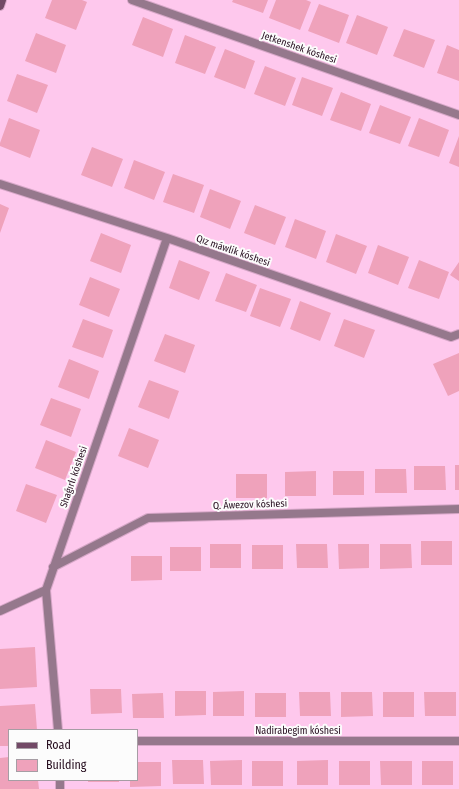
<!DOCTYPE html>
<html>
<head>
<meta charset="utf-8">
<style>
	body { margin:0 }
	#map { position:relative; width:459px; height:789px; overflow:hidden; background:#fec8ed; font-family:"Fira Sans Condensed",sans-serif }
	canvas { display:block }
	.legend { position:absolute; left:8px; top:729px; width:130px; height:52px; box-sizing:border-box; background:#fcfcfc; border:1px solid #a69da4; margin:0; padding:5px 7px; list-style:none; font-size:12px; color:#260e1f }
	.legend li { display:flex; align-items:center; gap:8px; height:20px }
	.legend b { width:20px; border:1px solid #a69da4 }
</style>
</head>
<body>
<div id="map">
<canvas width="459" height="789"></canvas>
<ul class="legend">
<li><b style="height:5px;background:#724966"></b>Road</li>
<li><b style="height:11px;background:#efa2bb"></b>Building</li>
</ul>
</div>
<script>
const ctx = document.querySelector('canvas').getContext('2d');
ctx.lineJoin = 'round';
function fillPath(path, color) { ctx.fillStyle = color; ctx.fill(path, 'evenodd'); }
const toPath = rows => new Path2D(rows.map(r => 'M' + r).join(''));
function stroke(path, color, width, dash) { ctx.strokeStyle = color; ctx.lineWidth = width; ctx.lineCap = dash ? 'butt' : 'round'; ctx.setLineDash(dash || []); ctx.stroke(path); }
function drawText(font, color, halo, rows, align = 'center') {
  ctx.font = font + ' "Fira Sans Condensed",sans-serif'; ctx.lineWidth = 4; ctx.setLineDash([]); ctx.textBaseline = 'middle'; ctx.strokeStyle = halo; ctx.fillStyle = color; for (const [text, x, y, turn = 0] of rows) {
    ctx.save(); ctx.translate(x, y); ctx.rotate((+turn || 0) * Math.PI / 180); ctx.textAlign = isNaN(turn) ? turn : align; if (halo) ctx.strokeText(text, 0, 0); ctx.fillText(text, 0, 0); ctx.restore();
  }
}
const building = toPath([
	[52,0,82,0,87,2,76,30,45,18],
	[233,0,268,0,263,13,232,2],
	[276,0,306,0,311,2,300,30,269,18],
	[319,4,349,15,339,43,308,31],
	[357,15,388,27,377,55,346,43],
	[143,17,173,29,163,57,132,45],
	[404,29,435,40,424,68,393,56],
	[36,33,66,45,56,73,25,61],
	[185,35,216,47,205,74,175,63],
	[447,45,459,50,459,81,437,73],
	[225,49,255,61,245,89,214,77],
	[265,66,296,78,285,106,254,94],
	[17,74,48,85,37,113,7,101],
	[302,77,333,88,322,116,292,105],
	[341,92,371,104,361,131,330,120],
	[380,105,411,117,400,144,369,133],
	[9,118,40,130,30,158,0,146,0,143],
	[419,118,449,130,439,157,408,146],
	[459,136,459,167,449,163],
	[92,147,123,159,112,187,81,175],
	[134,160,165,172,154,200,124,188],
	[173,174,204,185,194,213,163,202],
	[210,189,241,201,230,229,200,217],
	[0,204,9,208,0,233],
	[255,205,286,217,275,245,244,233],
	[295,219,326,231,316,259,285,247],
	[101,233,131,245,121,273,90,261],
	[336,234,367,246,356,274,326,262],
	[378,245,409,257,398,285,368,273],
	[179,260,210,272,199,300,169,288],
	[419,260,449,272,439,299,408,288],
	[459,262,459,281,450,275],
	[226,273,257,285,246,312,215,301],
	[90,277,120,289,109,317,79,305],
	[260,288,291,299,280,327,250,316],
	[300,301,331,313,320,341,290,329],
	[83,319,113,330,103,358,72,347],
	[344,319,375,330,364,358,334,346],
	[165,334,195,345,185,373,154,361],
	[459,353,459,391,448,396,433,364],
	[69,359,99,371,89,399,58,387],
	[149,380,179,391,169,419,138,407],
	[51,398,81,409,71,437,40,425],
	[129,428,159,440,148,468,118,456],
	[46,440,76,452,65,480,35,468],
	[455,465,459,465,459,490,455,490],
	[414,466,445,466,446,490,414,490],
	[375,469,406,469,407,493,375,493],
	[316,471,316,496,285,496,285,472],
	[333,471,364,471,364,495,333,495],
	[236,474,267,474,267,498,236,498],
	[26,484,57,495,46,523,16,511],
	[421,541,452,541,452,565,421,565],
	[210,544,241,544,241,568,210,568],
	[296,544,327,544,328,568,297,568],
	[338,544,369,544,369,568,339,569],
	[380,544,411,544,412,568,380,569],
	[252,545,283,545,283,569,252,569],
	[170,547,201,547,201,571,170,571],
	[131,556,162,556,162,580,131,581],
	[35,647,37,687,0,689,0,649],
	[90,689,121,689,122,713,91,714],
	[175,691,206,691,206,715,175,716],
	[244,691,244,716,213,716,213,692],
	[299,692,330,692,331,716,300,716],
	[341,692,372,692,373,716,341,717],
	[383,692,414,692,414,717,383,717],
	[424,692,456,692,456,716,425,716],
	[163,693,164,718,133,718,132,694],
	[255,693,286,693,286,717,255,717],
	[35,704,37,730,9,730,9,746,0,746,0,706],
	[9,757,9,780,38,780,39,789,0,789,0,758],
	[172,760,203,760,204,784,173,784],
	[242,760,242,785,211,785,210,761],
	[328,760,328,785,297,785,297,761],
	[252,761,283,761,283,786,252,786],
	[339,761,370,761,370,785,339,785],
	[380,761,412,761,412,785,381,785],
	[422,761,453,761,453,785,422,785],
	[137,762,161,762,161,786,130,787,130,780,137,780],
	[88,780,119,780,119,782,88,782]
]);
const street = toPath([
	[132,0,459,115],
	[0,184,167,238,451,337,459,334],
	[53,567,148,518,459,509],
	[0,611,46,590],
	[58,730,46,590,167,238],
	[137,741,459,741],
	[60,780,60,789]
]);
const secondary = toPath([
	[0,6,2,0]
]);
const streetNames = [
	["Jetkenshek kóshesi",299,48,19],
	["Qız máwlik kóshesi",233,251,19],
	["Shaǵırlı kóshesi",74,477,-71],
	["Q. Áwezov kóshesi",250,505,-2],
	["Nadirabegim kóshesi",298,731]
];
fillPath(building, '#efa2bb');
stroke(street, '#d7a7c8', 10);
stroke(secondary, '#d7a7c8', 10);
stroke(street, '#95788c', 8);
stroke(secondary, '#724966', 8);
drawText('10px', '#260e1f', '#fcfcfc', streetNames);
</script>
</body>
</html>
